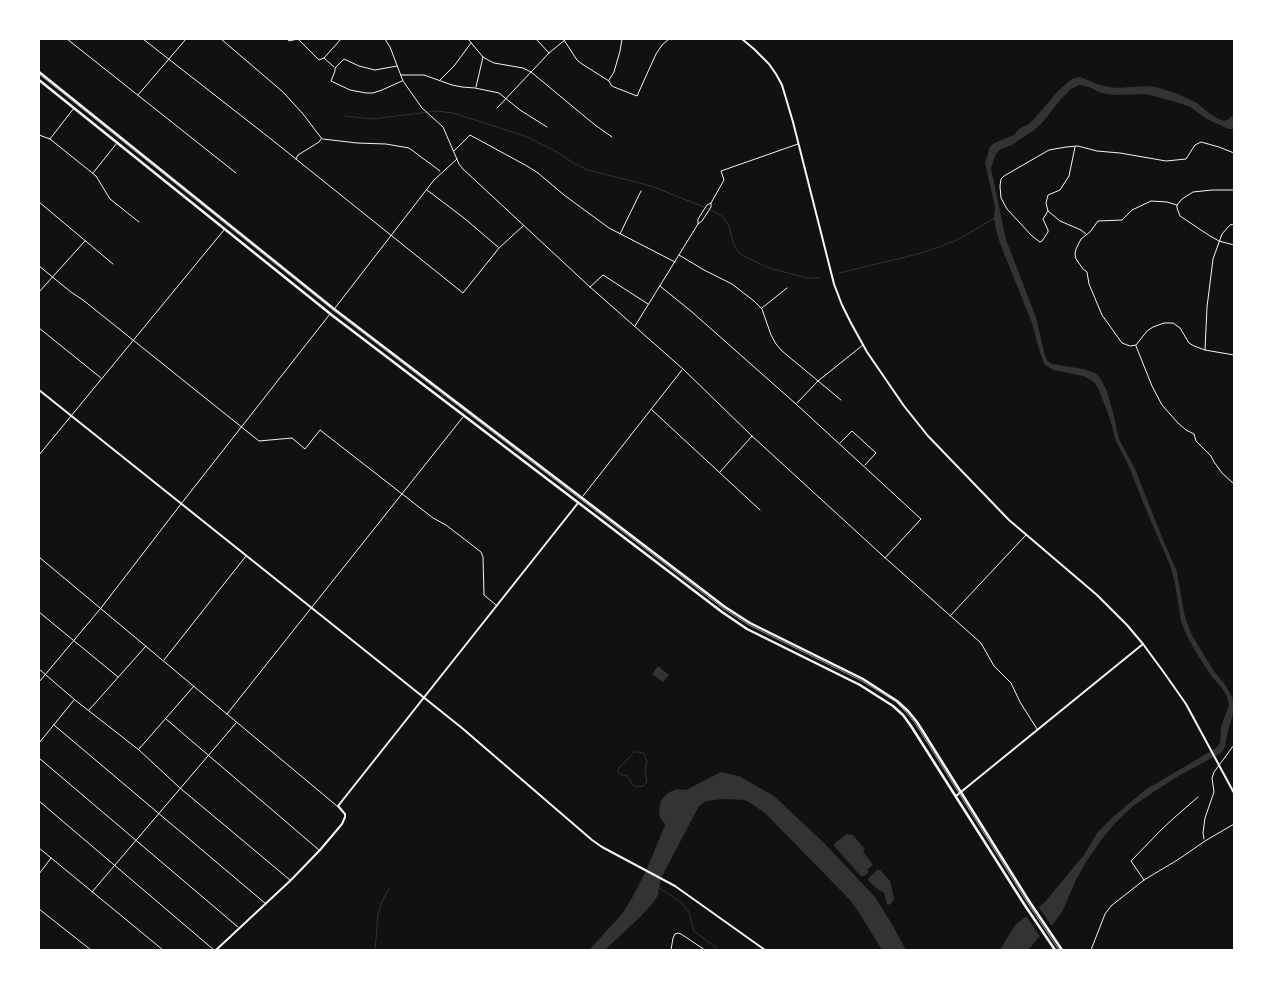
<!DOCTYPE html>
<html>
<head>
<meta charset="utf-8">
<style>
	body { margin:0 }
	#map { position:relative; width:1273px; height:989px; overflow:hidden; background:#111; font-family:Lato,sans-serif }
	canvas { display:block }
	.frame { position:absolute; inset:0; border:40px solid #fff; pointer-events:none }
</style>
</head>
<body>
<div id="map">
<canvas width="1273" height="989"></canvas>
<div class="frame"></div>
</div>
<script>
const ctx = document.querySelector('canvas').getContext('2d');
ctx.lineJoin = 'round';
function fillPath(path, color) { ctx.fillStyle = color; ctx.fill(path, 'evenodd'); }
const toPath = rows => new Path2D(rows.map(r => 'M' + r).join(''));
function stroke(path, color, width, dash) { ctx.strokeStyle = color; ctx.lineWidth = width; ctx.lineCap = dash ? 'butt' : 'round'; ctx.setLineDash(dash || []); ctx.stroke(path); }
const water = toPath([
	[1080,77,1100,85,1116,88,1146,86,1156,87,1178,94,1197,103,1210,114,1219,119,1224,121,1229,119,1234,114,1234,129,1228,129,1207,119,1190,107,1179,103,1146,94,1114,95,1101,93,1089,87,1079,85,1071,89,1061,99,1042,123,1034,130,1012,145,1001,149,996,154,991,168,1006,240,1036,317,1045,356,1048,361,1052,364,1083,369,1095,373,1100,378,1107,391,1114,416,1117,431,1119,439,1135,469,1163,540,1177,572,1184,613,1187,623,1193,637,1201,650,1213,670,1226,686,1232,697,1234,704,1234,711,1228,731,1225,747,1221,753,1175,778,1155,791,1133,806,1116,822,1101,840,1086,862,1076,880,1062,912,1050,928,1041,935,1028,950,1000,950,1015,925,1044,903,1084,855,1097,833,1113,817,1145,790,1216,748,1220,743,1221,727,1229,705,1227,697,1222,688,1212,677,1197,654,1187,636,1181,621,1175,583,1170,565,1145,507,1127,462,1116,441,1109,416,1099,390,1094,382,1083,376,1053,370,1044,364,1038,346,1032,323,1001,246,997,234,994,219,995,207,985,163,990,147,994,143,1014,135,1019,129,1029,124,1034,119,1057,92,1068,82,1074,78],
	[658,666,669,675,663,682,652,674],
	[721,772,739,776,774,796,825,844,875,897,893,926,906,950,882,950,858,911,850,900,765,813,749,802,744,800,723,799,706,801,699,806,661,878,658,895,653,903,641,916,605,950,589,950,622,914,632,898,646,871,665,825,660,817,659,813,660,804,662,799,668,793,672,791,677,789,686,790],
	[847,834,853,835,864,848,865,849,863,851,873,865,867,870,869,872,864,876,861,876,834,846,835,843],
	[877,870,880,870,890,881,894,898,892,902,889,905,887,904,884,893,875,887,868,880,869,878]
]);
const pier = toPath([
	[1037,905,1053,928,1041,938,1025,914]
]);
const stream = toPath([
	[345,116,373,119,437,111,453,113,525,136,557,152,575,164,588,170,651,186,709,209,723,217,729,226,733,242,737,250,742,255,769,268,807,278,819,278],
	[839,273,914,255,933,249,955,241,995,218],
	[627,776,619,774,618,771,619,767,624,763,634,752,638,752,643,753,645,756,647,761,645,771,647,782,643,786,636,787,633,785,628,777],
	[658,887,682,903,689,912,694,931,719,950],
	[375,950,378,914,382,901,389,889]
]);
const minor = toPath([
	[67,39,236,173],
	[143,39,271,139,463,293,499,248,523,226],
	[221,39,283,92,303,114,322,139],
	[287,39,289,41,298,39],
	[298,39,319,60,324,58,341,39],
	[385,39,390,47,403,81,422,108,443,127,459,164,463,169,590,287,683,369,752,436,882,555,981,643,994,666,1011,683,1020,702,1037,729],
	[468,39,483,57,488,60,494,63,523,68,531,72,595,125,612,137],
	[536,39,549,53],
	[564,40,577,60,582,64,609,81,611,85,614,87,637,96,656,54,662,45,669,39],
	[324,58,334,67],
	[397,66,375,70,359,66,344,59,335,68,335,71,331,81,350,90,366,93,373,93,382,90,402,81],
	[401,75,424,75,452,85,462,87,475,88,499,93,520,110,547,127],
	[440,80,454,66,471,43],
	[609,80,614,72,620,51,622,39],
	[476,87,483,57],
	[138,95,186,39],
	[497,108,549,53,566,39],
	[39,135,50,139,96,176,110,199,139,222],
	[50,139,74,108],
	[323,139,357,143,386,144,409,148,440,171],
	[1075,147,1069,176,1060,190,1048,195,1046,203,1048,211,1060,221,1081,230,1086,234],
	[454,151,470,135,527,166,538,173,564,195,609,228,675,262],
	[296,159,298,155,319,142,321,139],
	[93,173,117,143],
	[427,190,464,218,498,247],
	[1234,190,1212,190,1193,192,1182,199,1177,205,1177,208,1180,216,1210,236,1219,241,1234,245],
	[39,202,113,264],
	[1048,211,1043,219,1048,230,1048,232,1042,241,1040,242,1032,236,1007,209,1001,198,1000,186,1001,179,1004,176,1049,150,1066,147,1078,146,1097,151,1120,153,1166,161,1186,159,1195,145,1201,142,1219,147,1234,153],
	[698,224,702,221,711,207,711,203,724,180,721,171,798,144],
	[620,234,641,191],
	[679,255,704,270,732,284,754,301,762,309,771,335,776,344,782,351,841,400],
	[39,266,71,292,83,300,259,441,292,438,305,449,320,430,433,518,446,525,481,552,483,557,484,595,496,605],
	[660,286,692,312,796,404,921,519,885,558],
	[590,287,603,275,648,304],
	[39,292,85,241],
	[335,308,434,180,457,159],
	[762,308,787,288],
	[635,326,698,224,698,219,707,205,711,203],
	[39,328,101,378],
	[1136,345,1130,346,1122,343,1102,315,1089,284,1087,272,1083,269,1076,259,1075,254,1076,249,1081,239,1090,232,1098,221,1122,220,1132,210,1151,201,1167,202,1177,205],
	[1136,345,1147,331,1153,327,1164,323,1173,323,1180,328,1189,343,1194,346,1205,350,1234,355],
	[1136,346,1152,386,1162,405,1178,423,1186,430,1194,434,1196,441,1211,456,1214,462,1222,473,1234,484],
	[1205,350,1207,307,1213,259,1222,234,1230,225,1234,224],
	[797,403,818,381,863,345],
	[652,410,760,510],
	[840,443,852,431,876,453,865,465],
	[39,455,224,230],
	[720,472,752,436],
	[583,496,682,370],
	[39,557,337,806],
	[39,612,118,677],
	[950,616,1026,535],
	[164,660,246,556],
	[39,669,75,700,139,750,180,788,290,880],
	[39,682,101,608,181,504,330,314],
	[89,710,146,646],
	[227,714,463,417],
	[166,719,319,850],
	[54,725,266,904],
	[39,743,74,700],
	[139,749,194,686],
	[39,758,238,927],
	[39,801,214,950],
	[1204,839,1203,833,1205,818,1214,792,1212,778,1214,772,1234,745],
	[39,848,163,950],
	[39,874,51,858],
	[1144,880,1131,861,1161,830,1175,817,1198,797],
	[92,892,236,723],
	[39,909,91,950],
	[671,950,673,938,675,934,678,933,681,934,705,950],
	[1091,950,1105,914,1111,906,1144,880,1179,859,1205,841,1234,824]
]);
const tertiary = toPath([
	[39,390,462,728,592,840,602,847,675,886,765,950],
	[956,796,1143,644],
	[216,950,291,880,320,850,342,824,345,817,345,814,338,806,578,503]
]);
const secondary = toPath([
	[742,39,754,49,769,64,776,74,782,85,793,122,834,284,842,305,851,323,867,352,904,406,928,436,1009,520,1097,595,1127,625,1143,644,1165,674,1186,704,1234,793]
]);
const primary = toPath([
	[39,72,334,309,725,607,750,623,863,679,897,701,908,711,917,722,1029,901,1062,950],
	[39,80,333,316,722,612,747,629,860,685,893,706,903,715,911,726,1024,904,1055,950]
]);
const tram = toPath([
	[39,74,333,310,724,609,749,625,862,681,896,702,906,712,915,723,1027,902,1059,950]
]);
fillPath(water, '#333');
fillPath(pier, '#111');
stroke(stream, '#333', 1);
stroke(minor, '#f5f5f5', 1);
stroke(tertiary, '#f5f5f5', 2);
stroke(secondary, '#f5f5f5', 2);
stroke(primary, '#f5f5f5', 2.5);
stroke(tram, '#9a9a9a', 1);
</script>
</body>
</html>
